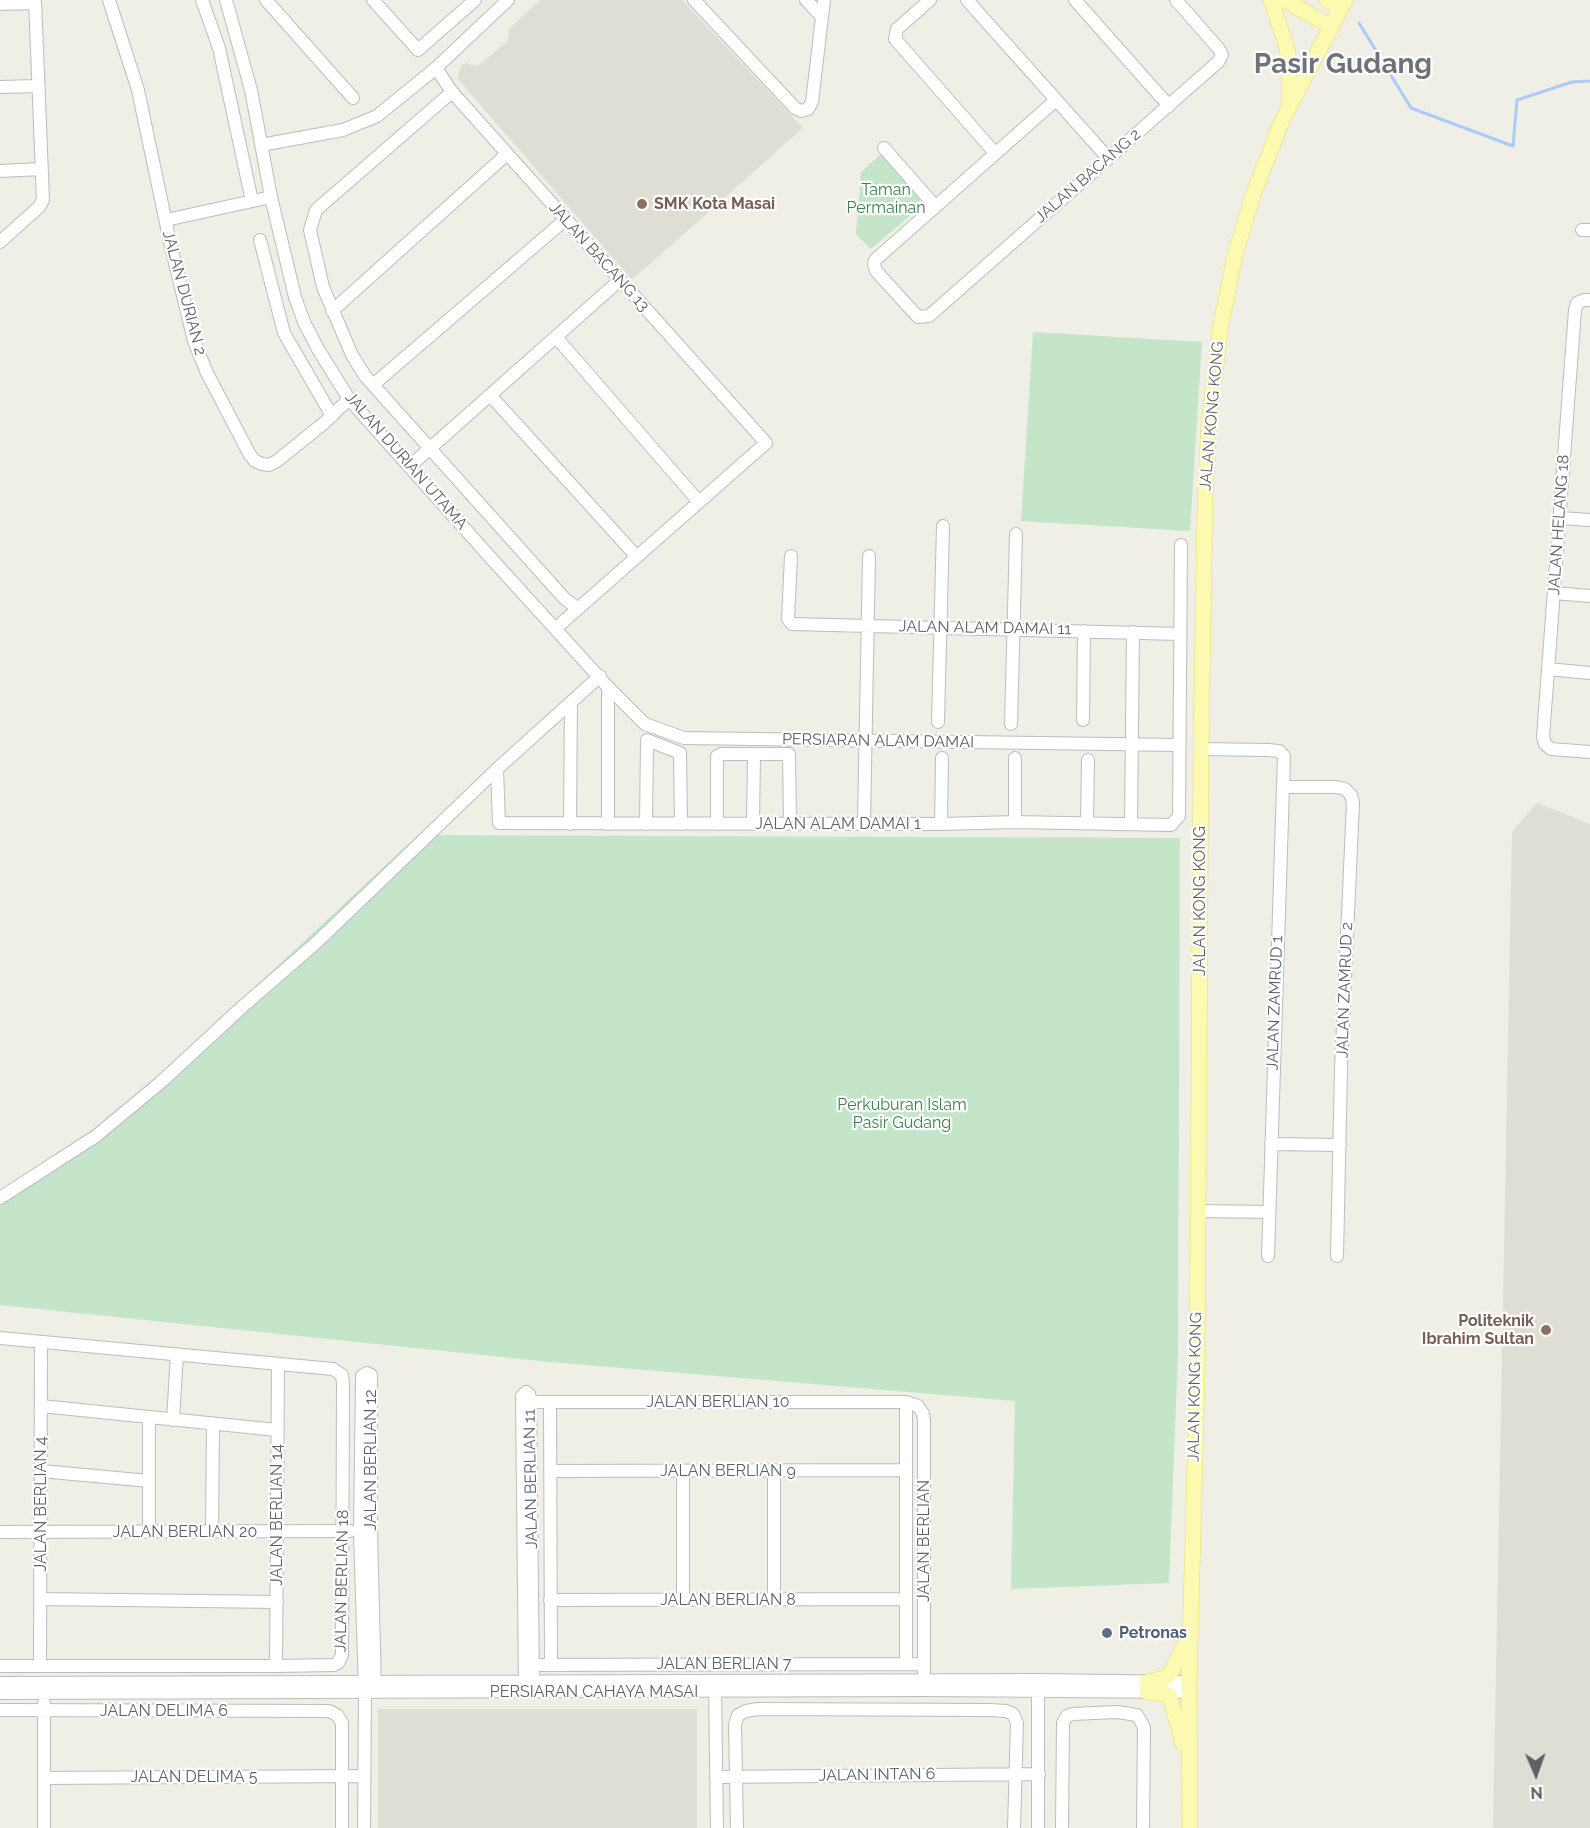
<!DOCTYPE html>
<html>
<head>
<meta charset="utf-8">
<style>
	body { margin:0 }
	#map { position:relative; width:1590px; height:1828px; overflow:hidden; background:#efefe6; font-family:Raleway,sans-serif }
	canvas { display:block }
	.north { position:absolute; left:1506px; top:1744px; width:60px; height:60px; -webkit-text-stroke:4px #fff; paint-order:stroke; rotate:178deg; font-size:16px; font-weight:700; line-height:24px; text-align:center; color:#5e6066 }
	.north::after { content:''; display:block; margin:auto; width:21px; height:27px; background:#5e6066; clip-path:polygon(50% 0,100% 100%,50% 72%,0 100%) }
</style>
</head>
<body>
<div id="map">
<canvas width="1590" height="1828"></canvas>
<div class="north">N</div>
</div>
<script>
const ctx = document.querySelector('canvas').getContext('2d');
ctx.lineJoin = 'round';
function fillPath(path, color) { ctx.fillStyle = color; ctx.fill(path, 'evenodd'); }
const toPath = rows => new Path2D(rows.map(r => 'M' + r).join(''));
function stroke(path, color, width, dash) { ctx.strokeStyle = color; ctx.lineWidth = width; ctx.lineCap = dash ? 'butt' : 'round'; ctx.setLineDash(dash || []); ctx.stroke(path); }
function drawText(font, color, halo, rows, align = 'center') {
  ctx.font = font + ' Raleway,sans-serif'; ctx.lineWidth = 4.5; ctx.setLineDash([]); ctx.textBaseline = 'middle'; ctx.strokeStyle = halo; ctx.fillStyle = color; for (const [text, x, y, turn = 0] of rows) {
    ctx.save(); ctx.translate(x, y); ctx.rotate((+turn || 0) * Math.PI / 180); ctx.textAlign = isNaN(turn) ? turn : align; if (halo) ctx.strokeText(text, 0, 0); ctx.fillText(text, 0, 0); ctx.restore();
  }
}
const education = toPath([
	[540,0,682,0,803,128,632,280,457,78,461,66,466,63,477,66,508,41,509,29],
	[1537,803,1590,824,1590,1828,1493,1828,1512,832],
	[378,1709,697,1709,697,1828,378,1828]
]);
const green = toPath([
	[882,153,920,195,919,208,871,249,856,234,861,172],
	[1033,332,1202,342,1190,531,1021,521],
	[418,835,1180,838,1178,1353,1169,1583,1011,1589,1015,1401,550,1362,0,1305,0,1206,79,1151]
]);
const stream = toPath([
	[1359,23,1411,108,1513,146,1517,100,1572,82,1590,81]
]);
const minor = toPath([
	[109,0,138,90,170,242,194,341,207,373,250,455,255,461,262,464,269,465,277,461,324,423,349,399],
	[202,0,219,48,252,201],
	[226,0,251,90,271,197,295,297,304,322,318,349,349,399,489,556,608,687,645,724,684,738,1179,745],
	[266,0,353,98],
	[373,0,418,50,475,0],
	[694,0,795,108,801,111,808,109,812,102,824,0],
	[806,0,822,17],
	[930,0,897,29,895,39,995,153],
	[967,0,1108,158],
	[1075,0,1169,106],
	[0,4,35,3],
	[436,68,452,92,766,443,556,628],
	[0,87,38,86],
	[452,92,316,210,310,230,323,287,352,355,365,376,564,598,578,609],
	[1056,100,875,260,874,264,876,271,918,317,929,316,1218,62,1222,55,1219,49,1176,0],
	[261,145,343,130,377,116,436,68,508,0],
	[884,148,935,206],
	[0,171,41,169],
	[166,220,271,197],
	[1582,230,1590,230],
	[260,240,284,333,332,416],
	[0,242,39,207,43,200,35,0],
	[1590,300,1584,300,1577,303,1575,310,1543,737,1545,744,1551,749,1590,752],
	[332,311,507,154],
	[556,337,699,502],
	[373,385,566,219],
	[490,395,637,557],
	[410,466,620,280],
	[1560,518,1590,520],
	[791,556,788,619,792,624,1180,634],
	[1554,593,1590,596],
	[1548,669,1590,673],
	[1083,720,1084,631],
	[938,722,943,526],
	[1011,724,1016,534],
	[1201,749,1268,750,1279,751,1284,756,1268,1256],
	[1015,758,1015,822],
	[497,769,499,823,941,824,1015,822,1171,825,1179,816,1181,545],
	[1283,787,1336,787,1345,789,1351,795,1353,803,1341,1068,1337,1256],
	[1087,822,1088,760],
	[864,823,869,556],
	[570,824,571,702],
	[608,824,608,687],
	[646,824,647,740,680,753,681,824],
	[717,824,717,756,721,754,789,754,790,824],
	[753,824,754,754],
	[941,824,942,758],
	[1131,824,1133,632],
	[1271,1144,1340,1145],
	[0,1198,96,1136,161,1082,241,1008,317,942,497,769,600,676],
	[1198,1211,1269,1212],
	[0,1338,333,1369,342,1375,343,1385,342,1655,338,1663,334,1665,276,1666,0,1666],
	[530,1402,906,1402,918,1406,923,1414,924,1420,924,1686],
	[550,1402,551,1665],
	[906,1402,906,1664],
	[41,1406,277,1430],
	[149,1417,149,1532],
	[173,1420,177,1354],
	[774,1470,774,1600],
	[41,1471,149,1481],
	[550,1471,906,1470],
	[683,1471,683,1600],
	[0,1532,350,1531],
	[212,1532,213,1424],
	[41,1599,277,1602],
	[550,1600,906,1599],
	[40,1665,41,1342],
	[526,1665,924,1664],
	[276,1666,278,1364],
	[0,1683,1038,1680,1189,1682],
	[715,1685,717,1828],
	[1038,1685,1038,1828],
	[525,1687,522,1396,526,1392,529,1394,530,1398,533,1689],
	[0,1693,924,1690,1189,1692],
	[44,1703,44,1828],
	[0,1710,329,1711,337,1715,342,1723,342,1828],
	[716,1777,1039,1774],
	[44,1778,363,1776],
	[364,1828,365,1692,360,1531,362,1376,367,1373,371,1375,371,1531,375,1688],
	[737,1828,735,1725,738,1715,746,1711,758,1709,990,1710,1006,1711,1013,1714,1017,1723,1014,1828],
	[1062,1828,1063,1723,1067,1716,1073,1714,1117,1712,1137,1715,1144,1727,1143,1828]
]);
const major = toPath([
	[1271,0,1287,48,1289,65,1289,101],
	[1284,0,1330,26],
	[1327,0,1340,8],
	[1147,1682,1164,1678,1170,1674,1188,1639],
	[1147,1692,1166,1694,1170,1697,1183,1744],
	[1190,1828,1189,1682,1197,1385,1201,749,1205,501,1209,422,1221,324,1235,255,1254,192,1282,121,1345,0]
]);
const markers = [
	[642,204,6,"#8d6e63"],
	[1546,1330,6,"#8d6e63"],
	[1107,1633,6,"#5c6f8a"]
];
const streetNames = [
	["JALAN BACANG 2",1088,176,-41],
	["JALAN BACANG 13",599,257,48],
	["JALAN DURIAN 2",184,293,75],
	["JALAN KONG KONG",1212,416,-85],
	["JALAN DURIAN UTAMA",406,461,49],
	["JALAN HELANG 18",1559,525,-86],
	["JALAN ALAM DAMAI 11",985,628,1],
	["PERSIARAN ALAM DAMAI",878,741,1],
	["JALAN ALAM DAMAI 1",838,824],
	["JALAN KONG KONG",1200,901,-90],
	["JALAN ZAMRUD 2",1345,990,-88],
	["JALAN ZAMRUD 1",1275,1003,-88],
	["JALAN KONG KONG",1195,1387,-89],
	["JALAN BERLIAN 10",718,1402],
	["JALAN BERLIAN 12",371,1460,-90],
	["JALAN BERLIAN 9",728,1471],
	["JALAN BERLIAN 11",531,1479,-91],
	["JALAN BERLIAN 4",41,1504,-90],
	["JALAN BERLIAN 14",277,1515,-90],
	["JALAN BERLIAN 20",185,1532],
	["JALAN BERLIAN",924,1541,-90],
	["JALAN BERLIAN 18",342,1581,-89],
	["JALAN BERLIAN 8",728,1600],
	["JALAN BERLIAN 7",724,1664],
	["PERSIARAN CAHAYA MASAI",594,1692],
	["JALAN DELIMA 6",164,1711],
	["JALAN INTAN 6",877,1775,-1],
	["JALAN DELIMA 5",194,1777]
];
const parkNames = [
	["Taman",886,190],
	["Permainan",886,208],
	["Perkuburan Islam",902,1105],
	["Pasir Gudang",902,1123]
];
const educationNames = [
	["SMK Kota Masai",654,204],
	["Politeknik",1534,1321,"right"],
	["Ibrahim Sultan",1534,1339,"right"]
];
const serviceNames = [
	["Petronas",1119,1633]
];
const townNames = [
	["Pasir Gudang",1343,65]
];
fillPath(education, '#dfded4');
fillPath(green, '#c4e5c9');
stroke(stream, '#abcbfa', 3);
stroke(minor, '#bbbcc1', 14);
stroke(major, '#eada64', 16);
stroke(minor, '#fff', 12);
stroke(major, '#fbfab0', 15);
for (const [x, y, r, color] of markers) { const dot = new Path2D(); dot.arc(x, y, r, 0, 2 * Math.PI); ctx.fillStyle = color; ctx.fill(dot); stroke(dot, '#fff', 2); }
drawText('16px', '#5e6066', '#fff', streetNames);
drawText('16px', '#398148', '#fff', parkNames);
drawText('bold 16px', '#785e54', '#fff', educationNames, 'left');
drawText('bold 16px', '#4e5e75', '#fff', serviceNames, 'left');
drawText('bold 28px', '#6f7278', '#fff', townNames);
</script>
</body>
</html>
